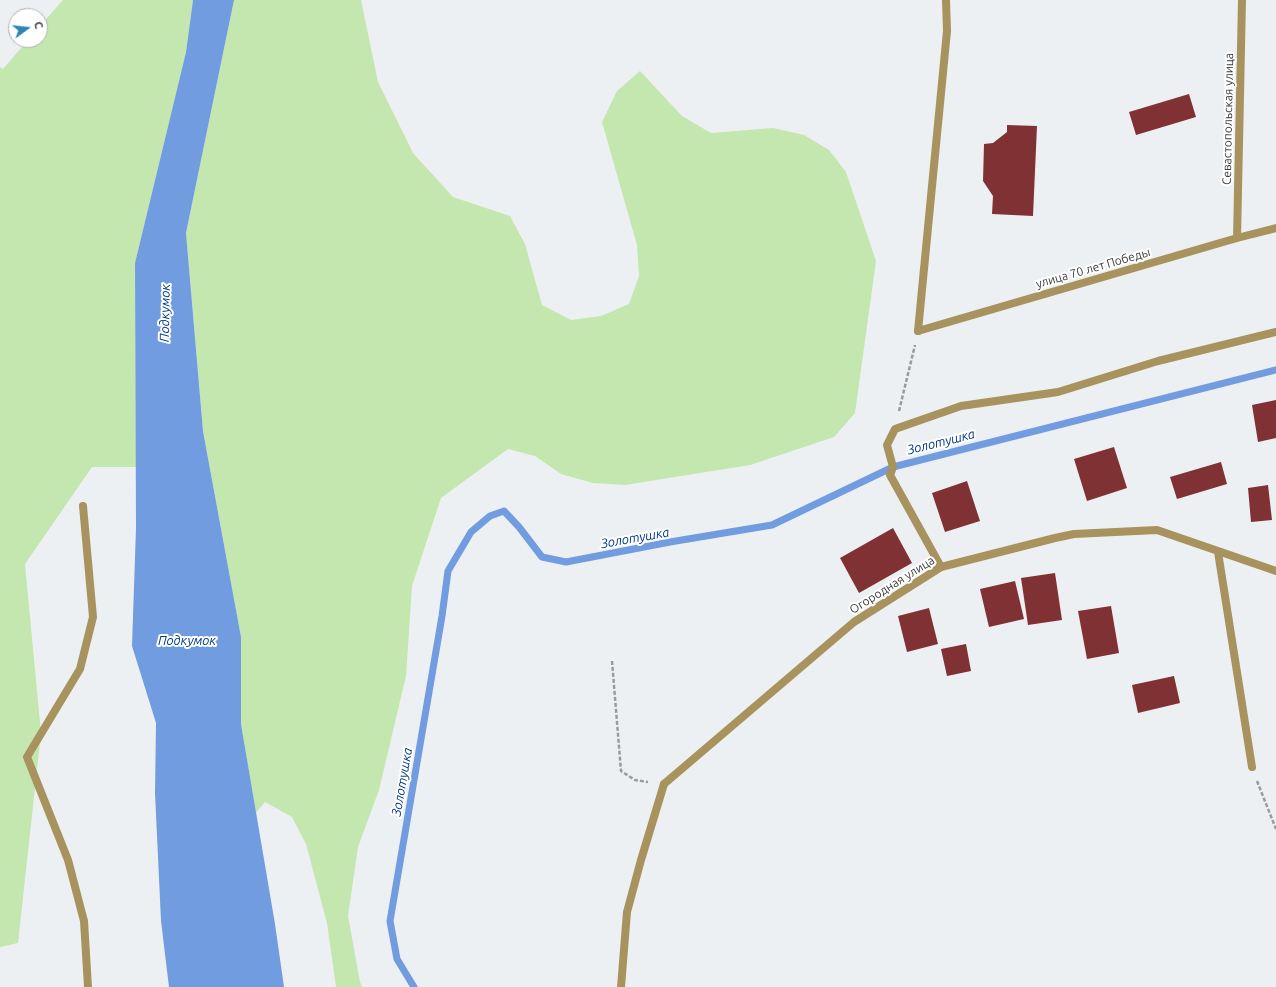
<!DOCTYPE html>
<html>
<head>
<meta charset="utf-8">
<style>
	body { margin:0 }
	#map { position:relative; width:1276px; height:987px; overflow:hidden; background:#edf0f2; font-family:Ubuntu,sans-serif }
	canvas { display:block }
	.north { position:absolute; left:8px; top:8px; width:40px; height:40px; box-sizing:border-box; background:#fff; border:1px solid #b0b1b1; border-radius:50%; rotate:75deg; font-size:11px; font-weight:700; line-height:16px; text-align:center; color:#3a3b3c }
	.north::after { content:''; display:block; margin:auto; width:14px; height:18px; background:#2b86b3; clip-path:polygon(50% 0,100% 100%,50% 72%,0 100%) }
</style>
</head>
<body>
<div id="map">
<canvas width="1276" height="987"></canvas>
<div class="north">С</div>
</div>
<script>
const ctx = document.querySelector('canvas').getContext('2d');
ctx.lineJoin = 'round';
function fillPath(path, color) { ctx.fillStyle = color; ctx.fill(path, 'evenodd'); }
const toPath = rows => new Path2D(rows.map(r => 'M' + r).join(''));
function stroke(path, color, width, dash) { ctx.strokeStyle = color; ctx.lineWidth = width; ctx.lineCap = dash ? 'butt' : 'round'; ctx.setLineDash(dash || []); ctx.stroke(path); }
function drawText(font, color, halo, rows, align = 'center') {
  ctx.font = font + ' Ubuntu,sans-serif'; ctx.lineWidth = 4; ctx.setLineDash([]); ctx.textBaseline = 'middle'; ctx.strokeStyle = halo; ctx.fillStyle = color; for (const [text, x, y, turn = 0] of rows) {
    ctx.save(); ctx.translate(x, y); ctx.rotate((+turn || 0) * Math.PI / 180); ctx.textAlign = isNaN(turn) ? turn : align; if (halo) ctx.strokeText(text, 0, 0); ctx.fillText(text, 0, 0); ctx.restore();
  }
}
const green = toPath([
	[63,0,193,0,186,52,135,263,136,467,92,467,25,564,41,733,18,943,0,947,0,67,3,69,28,40,40,40,40,26],
	[234,0,361,0,378,82,413,153,453,197,510,216,525,244,542,305,571,320,601,316,629,304,639,276,637,245,602,122,617,91,640,71,682,116,711,133,773,128,804,135,829,150,846,172,876,261,855,413,834,437,750,465,625,485,593,483,561,474,535,456,508,449,441,498,412,586,406,676,379,790,358,847,348,916,360,982,362,987,336,987,327,923,306,844,292,817,265,802,256,813,241,724,241,637,203,430,186,233]
]);
const water = toPath([
	[193,0,234,0,186,233,203,431,241,637,241,724,275,924,284,987,169,987,161,921,155,793,156,723,132,646,136,528,135,263,186,52]
]);
const stream = toPath([
	[414,987,397,959,390,921,442,616,448,571,471,532,490,516,504,511,519,527,542,557,566,562,670,542,772,525,893,467,1276,370]
]);
const building = toPath([
	[1189,94,1196,117,1136,135,1129,112],
	[1007,125,1037,126,1033,216,992,214,993,196,983,181,984,144,993,143,1007,132],
	[1276,400,1276,438,1258,442,1252,405],
	[1114,447,1127,488,1087,501,1074,459],
	[1221,462,1227,484,1177,499,1170,477],
	[967,481,980,521,945,532,932,493],
	[1268,485,1272,520,1251,522,1248,488],
	[893,528,912,563,859,593,840,558],
	[1055,573,1062,620,1028,625,1021,578],
	[1015,581,1024,619,989,627,980,589],
	[1111,606,1119,653,1087,659,1078,611],
	[929,608,938,644,907,652,898,616],
	[966,644,971,671,947,676,941,649],
	[1174,676,1180,703,1138,713,1132,685]
]);
const path = toPath([
	[899,411,915,345],
	[612,661,621,771,635,780,648,782],
	[1257,781,1276,829]
]);
const lane = toPath([
	[918,331,947,31,946,0],
	[1218,552,1252,767],
	[941,567,890,475,893,467,887,445,895,429,961,406,1058,392,1158,361,1276,332],
	[621,987,627,912,641,860,664,784]
]);
const street = toPath([
	[1237,238,1242,0],
	[918,331,1237,238,1276,228],
	[83,506,93,617,80,669,27,757,68,860,84,921,88,987],
	[664,784,854,622,941,567,1055,538,1074,534,1157,530,1276,571]
]);
const streetNames = [
	["Севастопольская улица",1228,119,-89],
	["улица 70 лет Победы",1093,268,-16],
	["Огородная улица",892,585,-32]
];
const waterNames = [
	["Подкумок",165,313,-89],
	["Золотушка",941,442,-14],
	["Золотушка",635,538,-10],
	["Подкумок",187,641],
	["Золотушка",402,782,-80]
];
fillPath(green, '#c4e6af');
fillPath(water, '#719cdf');
stroke(stream, '#719cdf', 7);
fillPath(building, '#803133');
stroke(path, '#999b9d', 2.5, [4, 2]);
stroke(lane, '#a8935e', 8);
stroke(street, '#a8935e', 8);
drawText('12px', '#3a3b3c', '#fff', streetNames);
drawText('italic 13px', '#013a86', '#fff', waterNames);
</script>
</body>
</html>
